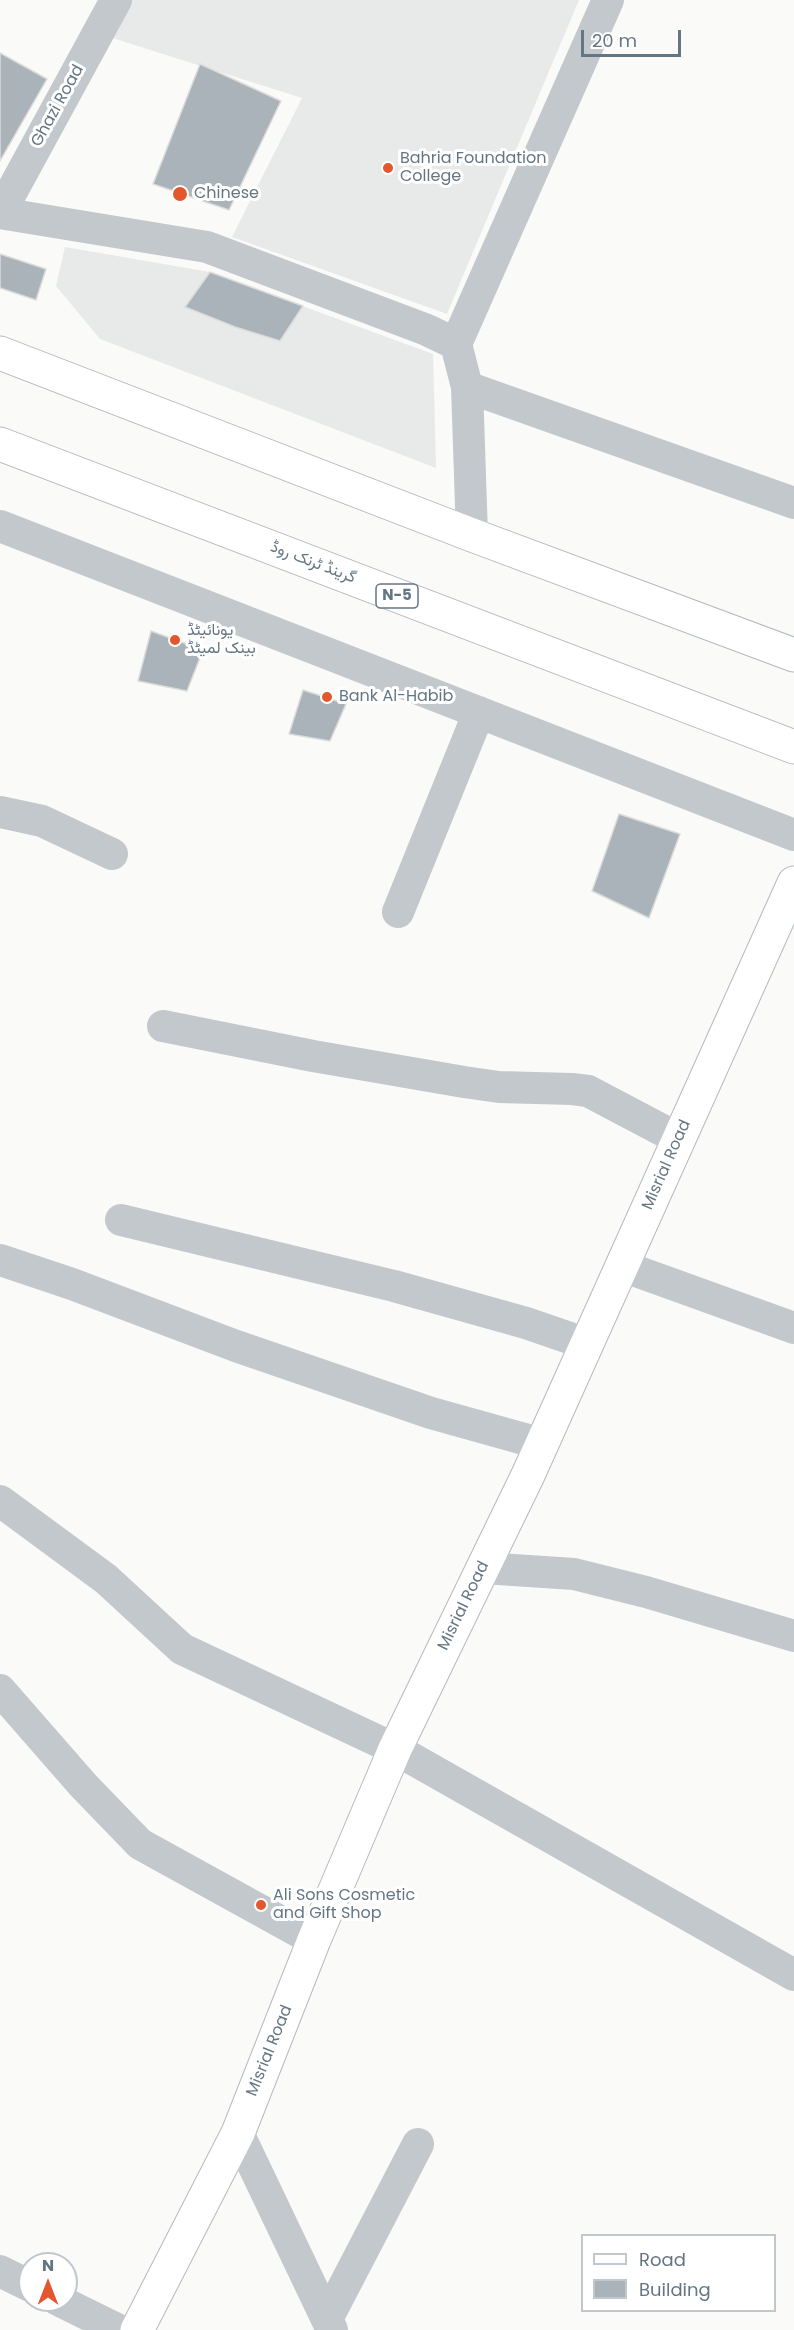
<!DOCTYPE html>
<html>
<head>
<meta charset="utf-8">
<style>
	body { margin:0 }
	#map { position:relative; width:794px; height:2330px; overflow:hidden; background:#fafaf8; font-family:Poppins,sans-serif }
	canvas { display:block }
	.legend { position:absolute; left:581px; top:2234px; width:195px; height:78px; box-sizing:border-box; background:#fff; border:2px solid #c1c8cd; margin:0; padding:8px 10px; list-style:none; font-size:18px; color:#657683 }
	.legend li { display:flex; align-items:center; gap:12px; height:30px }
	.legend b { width:30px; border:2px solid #c1c8cd }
	.north { position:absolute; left:18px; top:2252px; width:60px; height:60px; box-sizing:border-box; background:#fff; border:2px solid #c1c8cd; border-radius:50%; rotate:0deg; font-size:16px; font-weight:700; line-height:24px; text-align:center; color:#657683 }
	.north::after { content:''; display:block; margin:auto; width:21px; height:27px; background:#e4572e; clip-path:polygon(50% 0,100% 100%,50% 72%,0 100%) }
	.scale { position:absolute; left:581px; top:30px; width:100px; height:27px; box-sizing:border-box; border:3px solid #657683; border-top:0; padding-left:8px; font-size:18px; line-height:21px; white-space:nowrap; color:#657683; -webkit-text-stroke:4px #fff; paint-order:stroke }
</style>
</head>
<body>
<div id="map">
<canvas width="794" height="2330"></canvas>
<ul class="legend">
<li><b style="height:8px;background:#fff"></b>Road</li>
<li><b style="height:16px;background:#aab3b9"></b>Building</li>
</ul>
<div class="north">N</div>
<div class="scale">20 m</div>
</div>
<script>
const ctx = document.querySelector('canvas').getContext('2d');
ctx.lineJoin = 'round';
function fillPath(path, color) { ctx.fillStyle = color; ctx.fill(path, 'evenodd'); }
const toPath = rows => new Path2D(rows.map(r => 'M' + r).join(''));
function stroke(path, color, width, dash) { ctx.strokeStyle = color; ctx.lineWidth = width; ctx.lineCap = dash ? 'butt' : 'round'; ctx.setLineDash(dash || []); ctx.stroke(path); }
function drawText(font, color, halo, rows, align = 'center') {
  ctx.font = font + ' Poppins,Vazirmatn,sans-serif'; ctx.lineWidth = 6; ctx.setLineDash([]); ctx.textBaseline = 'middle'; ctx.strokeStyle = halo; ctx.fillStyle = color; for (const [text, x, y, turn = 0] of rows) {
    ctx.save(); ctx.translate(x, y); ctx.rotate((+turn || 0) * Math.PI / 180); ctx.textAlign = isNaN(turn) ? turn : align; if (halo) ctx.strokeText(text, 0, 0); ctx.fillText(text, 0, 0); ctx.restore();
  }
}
const built = toPath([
	[123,0,579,0,447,314,232,237,302,98,103,35],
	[65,247,210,272,433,354,436,468,100,339,56,286]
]);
const building = toPath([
	[0,53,47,79,0,161,0,53],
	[200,64,281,101,229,210,153,184,200,64],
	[0,254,46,269,36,300,0,288,0,254],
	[210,272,303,306,280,341,235,327,185,307,210,272],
	[151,631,203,650,187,691,138,681,151,631],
	[303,690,346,704,330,741,289,734,303,690],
	[619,814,680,834,649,918,592,891,619,814]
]);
const minor = toPath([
	[0,213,207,247,427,330,456,344,467,387,794,503],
	[0,213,116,0],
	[456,344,608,0],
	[467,387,472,535],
	[0,526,794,835],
	[0,812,42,821,112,854],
	[398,912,479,712],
	[163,1026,313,1056,464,1082,499,1087,572,1089,588,1091,679,1139],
	[121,1220,394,1286,526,1323,587,1344],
	[0,1260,72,1284,236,1346,431,1413,542,1444],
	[622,1266,794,1328],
	[0,1501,106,1579,182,1649,395,1749,794,1975],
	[483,1568,574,1574,646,1592,794,1636],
	[0,1690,83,1785,140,1844,314,1940],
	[238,2133,332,2330],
	[0,2271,30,2286],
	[58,2300,119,2330],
	[327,2319,418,2144]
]);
const major = toPath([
	[137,2330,238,2133,314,1940,395,1749,528,1475,794,883]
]);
const highway = toPath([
	[0,353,472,535,794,655],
	[0,444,794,747]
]);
const markers = [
	[388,168,6,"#e4572e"],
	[180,194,8,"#e4572e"],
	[175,640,6,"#e4572e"],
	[327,697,6,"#e4572e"],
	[261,1905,6,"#e4572e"]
];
const shields = [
	[397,596,42]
];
const shieldNames = [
	["N-5",397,596]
];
const streetNames = [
	["Ghazi Road",58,106,-61],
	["گرینڈ ٹرنک روڈ",313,563,21],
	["Misrial Road",667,1165,-66],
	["Misrial Road",464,1606,-64],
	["Misrial Road",270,2051,-68]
];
const poiNames = [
	["Bahria Foundation",400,159],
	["College",400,177],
	["Chinese",194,194],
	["یونائیٹڈ",187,631],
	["بینک لمیٹڈ",187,649],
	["Bank Al-Habib",339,697],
	["Ali Sons Cosmetic",273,1896],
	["and Gift Shop",273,1914]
];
fillPath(built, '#e8e9e9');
fillPath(building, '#aab3b9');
stroke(building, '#dcdcda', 1.5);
stroke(major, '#b5babe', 35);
stroke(highway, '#b4b9bd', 35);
stroke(minor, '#c3c8cc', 32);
stroke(major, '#fff', 33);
stroke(highway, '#fff', 33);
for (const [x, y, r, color] of markers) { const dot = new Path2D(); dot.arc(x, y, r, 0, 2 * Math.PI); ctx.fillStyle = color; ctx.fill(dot); stroke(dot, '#fff', 2); }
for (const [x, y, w] of shields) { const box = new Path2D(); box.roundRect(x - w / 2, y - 12, w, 24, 4.5); ctx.fillStyle = '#fff'; ctx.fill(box); stroke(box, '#657683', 1.5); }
drawText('bold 15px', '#657683', null, shieldNames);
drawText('16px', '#657683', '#fff', streetNames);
drawText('16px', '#657683', '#fff', poiNames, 'left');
</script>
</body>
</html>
